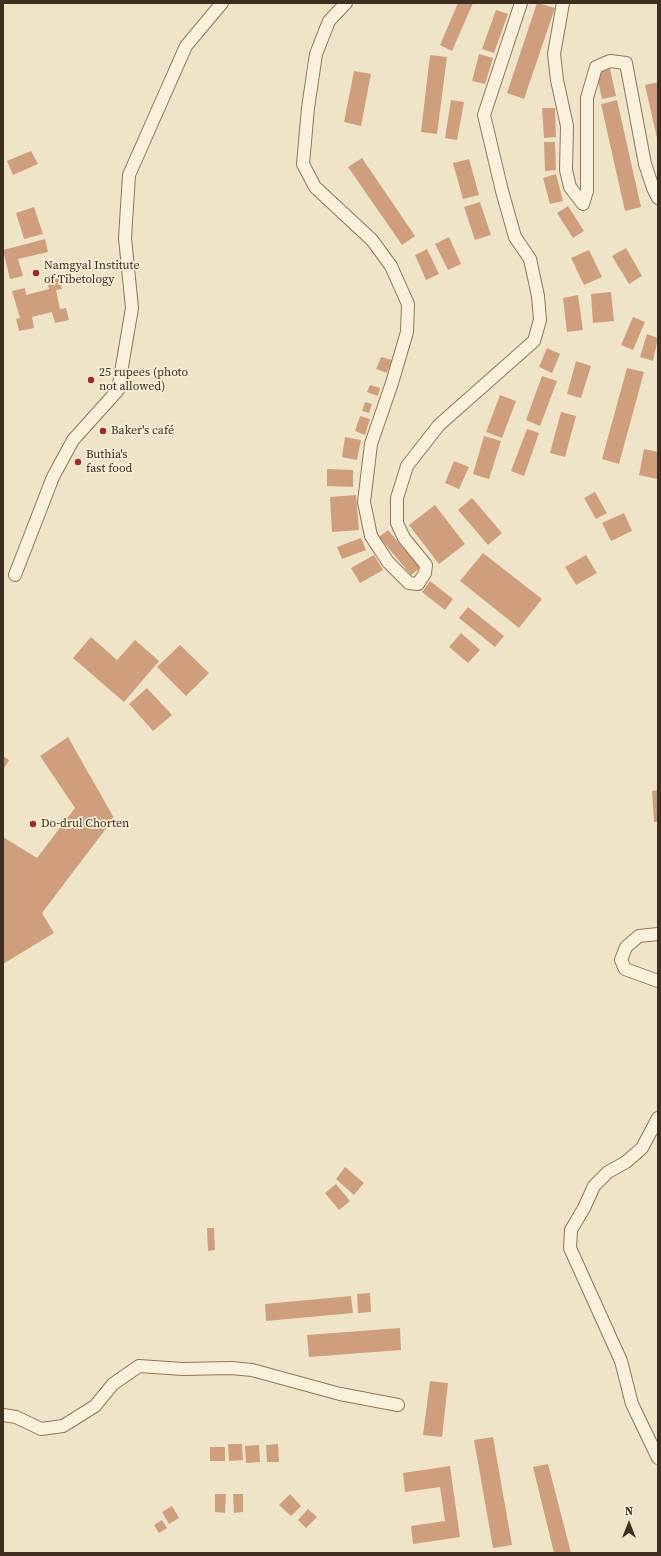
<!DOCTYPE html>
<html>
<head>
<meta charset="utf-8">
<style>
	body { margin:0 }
	#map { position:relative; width:661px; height:1556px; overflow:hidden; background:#f0e4c8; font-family:"Source Serif 4",serif }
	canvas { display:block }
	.frame { position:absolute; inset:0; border:4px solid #3d2e20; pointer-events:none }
	.north { position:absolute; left:609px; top:1504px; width:40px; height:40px; -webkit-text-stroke:3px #f7eed8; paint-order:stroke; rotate:0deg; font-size:11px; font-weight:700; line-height:16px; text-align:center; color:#3d2e20 }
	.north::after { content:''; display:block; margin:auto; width:14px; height:18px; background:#3d2e20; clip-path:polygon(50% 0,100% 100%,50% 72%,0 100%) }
</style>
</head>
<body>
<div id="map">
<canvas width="661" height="1556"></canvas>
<div class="frame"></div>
<div class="north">N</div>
</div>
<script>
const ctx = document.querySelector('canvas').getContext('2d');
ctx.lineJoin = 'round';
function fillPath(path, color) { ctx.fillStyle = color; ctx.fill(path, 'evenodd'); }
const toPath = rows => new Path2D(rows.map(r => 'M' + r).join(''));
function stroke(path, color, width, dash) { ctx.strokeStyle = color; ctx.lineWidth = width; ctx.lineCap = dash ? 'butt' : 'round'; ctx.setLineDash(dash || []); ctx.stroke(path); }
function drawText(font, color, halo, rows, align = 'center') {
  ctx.font = font + ' "Source Serif 4",serif'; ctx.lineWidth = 3.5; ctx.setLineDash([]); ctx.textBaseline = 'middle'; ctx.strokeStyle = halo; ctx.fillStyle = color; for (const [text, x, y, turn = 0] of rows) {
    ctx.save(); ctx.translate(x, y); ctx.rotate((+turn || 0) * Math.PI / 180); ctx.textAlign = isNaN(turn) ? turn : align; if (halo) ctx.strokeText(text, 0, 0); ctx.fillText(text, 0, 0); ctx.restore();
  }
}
const building = toPath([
	[458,3,473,3,452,51,440,45],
	[537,3,555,8,524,99,507,93],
	[496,10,508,14,494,53,482,49],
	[479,54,493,58,485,84,472,81],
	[430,55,447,57,437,134,421,132],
	[610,69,616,96,602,99,596,72],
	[354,71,371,74,361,126,344,122],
	[658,82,658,138,657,138,645,85],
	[451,100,464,102,457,140,445,138],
	[617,100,641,207,625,211,601,104],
	[542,108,555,108,556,137,544,138],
	[544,142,555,142,556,170,545,171],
	[31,151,38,164,13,175,7,161],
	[362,158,415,236,402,245,348,167],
	[469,159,479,195,463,199,453,163],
	[556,174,563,201,550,204,543,178],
	[480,202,491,235,475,240,464,207],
	[568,206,584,231,573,238,557,213],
	[34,207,43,234,24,239,16,213],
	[449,237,461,264,448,270,435,244],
	[45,239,48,252,18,259,23,276,10,279,3,250],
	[626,248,642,276,629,284,612,256],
	[427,249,439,274,426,280,415,255],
	[589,250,602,277,584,285,571,258],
	[59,278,62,289,56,290,60,309,66,308,69,320,55,323,52,312,32,317,34,328,19,331,16,319,20,318,12,291,25,288,26,295,49,289,47,280],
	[611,292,614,321,593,323,591,294],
	[578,295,583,330,567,332,563,298],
	[633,317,645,322,633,350,621,345],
	[647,334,658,338,653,361,640,357],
	[547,348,560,354,552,373,539,367],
	[381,357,392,360,387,373,376,369],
	[576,361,591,366,581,398,567,394],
	[627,368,644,372,619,464,602,459],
	[542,376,557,381,540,426,526,420],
	[370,385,380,388,378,396,367,392],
	[500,395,516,401,502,438,486,432],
	[365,402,372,404,369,413,362,411],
	[561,412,576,416,565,457,550,453],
	[360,416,370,419,365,435,355,431],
	[527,429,539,433,524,476,511,471],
	[484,436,501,441,489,479,473,474],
	[345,437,361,440,357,460,342,457],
	[644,449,658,452,657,479,639,475],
	[454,461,469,467,459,489,445,483],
	[327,469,353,470,353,487,327,486],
	[595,492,607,513,596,519,584,498],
	[356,495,359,530,332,532,330,497],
	[472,498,502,533,488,545,458,510],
	[435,505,465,544,439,564,409,525],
	[624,513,632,531,611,541,602,523],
	[388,530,420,568,411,575,379,537],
	[361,538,366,550,342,559,337,547],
	[483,553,542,599,519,628,460,581],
	[374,555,383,570,360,583,351,568],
	[586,555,597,573,576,585,565,567],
	[430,581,453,599,445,610,422,592],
	[468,607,504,636,495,647,459,618],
	[461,633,480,650,468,663,449,647],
	[91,637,117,660,135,640,159,661,124,702,73,658],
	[180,645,209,673,186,696,157,667],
	[147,688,172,715,153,731,129,704],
	[68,737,114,818,42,913,54,933,3,964,3,837,37,858,75,808,40,756],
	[3,756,9,760,3,770],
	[658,790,658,822,654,822,652,791],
	[345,1167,364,1183,354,1195,336,1179],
	[336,1184,350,1201,339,1210,325,1193],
	[207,1228,214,1228,215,1250,208,1251],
	[370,1293,371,1312,358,1313,357,1294],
	[351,1296,353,1313,266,1321,265,1304],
	[400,1328,401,1350,309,1357,307,1335],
	[430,1381,448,1383,442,1437,423,1435],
	[493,1437,512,1545,493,1548,474,1440],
	[228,1444,242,1444,243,1460,229,1461],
	[278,1444,279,1462,267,1462,266,1445],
	[259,1445,260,1462,246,1463,245,1446],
	[210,1447,225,1447,225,1461,210,1461],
	[548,1464,571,1553,554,1553,533,1467],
	[450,1466,460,1537,413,1544,411,1526,445,1521,440,1487,405,1492,403,1473],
	[215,1494,226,1494,225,1513,215,1512],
	[233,1494,243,1494,243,1512,234,1513],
	[290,1494,301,1506,291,1516,279,1505],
	[172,1506,179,1518,169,1524,162,1512],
	[308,1509,317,1517,306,1528,298,1520],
	[162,1520,167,1528,159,1533,154,1525]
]);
const minor = toPath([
	[346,3,329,21,316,54,308,108,303,164,315,187,372,240,391,266,408,304,407,332,392,383,371,444,364,502,371,536,388,562,409,583,418,584,425,573,426,565,404,538,397,523,397,498,407,466,439,425,534,341,540,320,538,296,530,259,515,237,502,191,484,115,521,3],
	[563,3,554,54,557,80,567,126,566,170,570,187,583,204,587,191,587,98,596,67,610,61,626,63,645,164,653,188,658,198],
	[15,575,53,477,73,440,118,390,132,308,125,238,129,175,186,46,222,3],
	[658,934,639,936,626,947,621,960,625,969,658,981],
	[658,1118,642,1148,626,1162,608,1172,594,1186,584,1208,571,1230,570,1248,621,1361,632,1404,658,1458],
	[3,1415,16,1417,41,1429,63,1426,95,1406,113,1384,139,1366,183,1369,231,1368,252,1370,340,1394,398,1405]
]);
const markers = [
	[36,273,4,"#9e2a2b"],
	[91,380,4,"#9e2a2b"],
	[103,431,4,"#9e2a2b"],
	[78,462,4,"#9e2a2b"],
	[33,824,4,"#9e2a2b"]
];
const poiNames = [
	["Namgyal Institute",44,266],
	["of Tibetology",44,280],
	["25 rupees (photo",99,373],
	["not allowed)",99,387],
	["Baker's café",111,431],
	["Buthia's",86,455],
	["fast food",86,469],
	["Do-drul Chorten",41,824]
];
fillPath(building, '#cf9f7d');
stroke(minor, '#8d765c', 14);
stroke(minor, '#faf1dc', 12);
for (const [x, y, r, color] of markers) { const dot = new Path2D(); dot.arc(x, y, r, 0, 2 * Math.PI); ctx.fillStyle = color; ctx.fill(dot); stroke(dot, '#f7eed8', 1.5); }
drawText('12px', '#3d2e20', '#f7eed8', poiNames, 'left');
</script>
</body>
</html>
